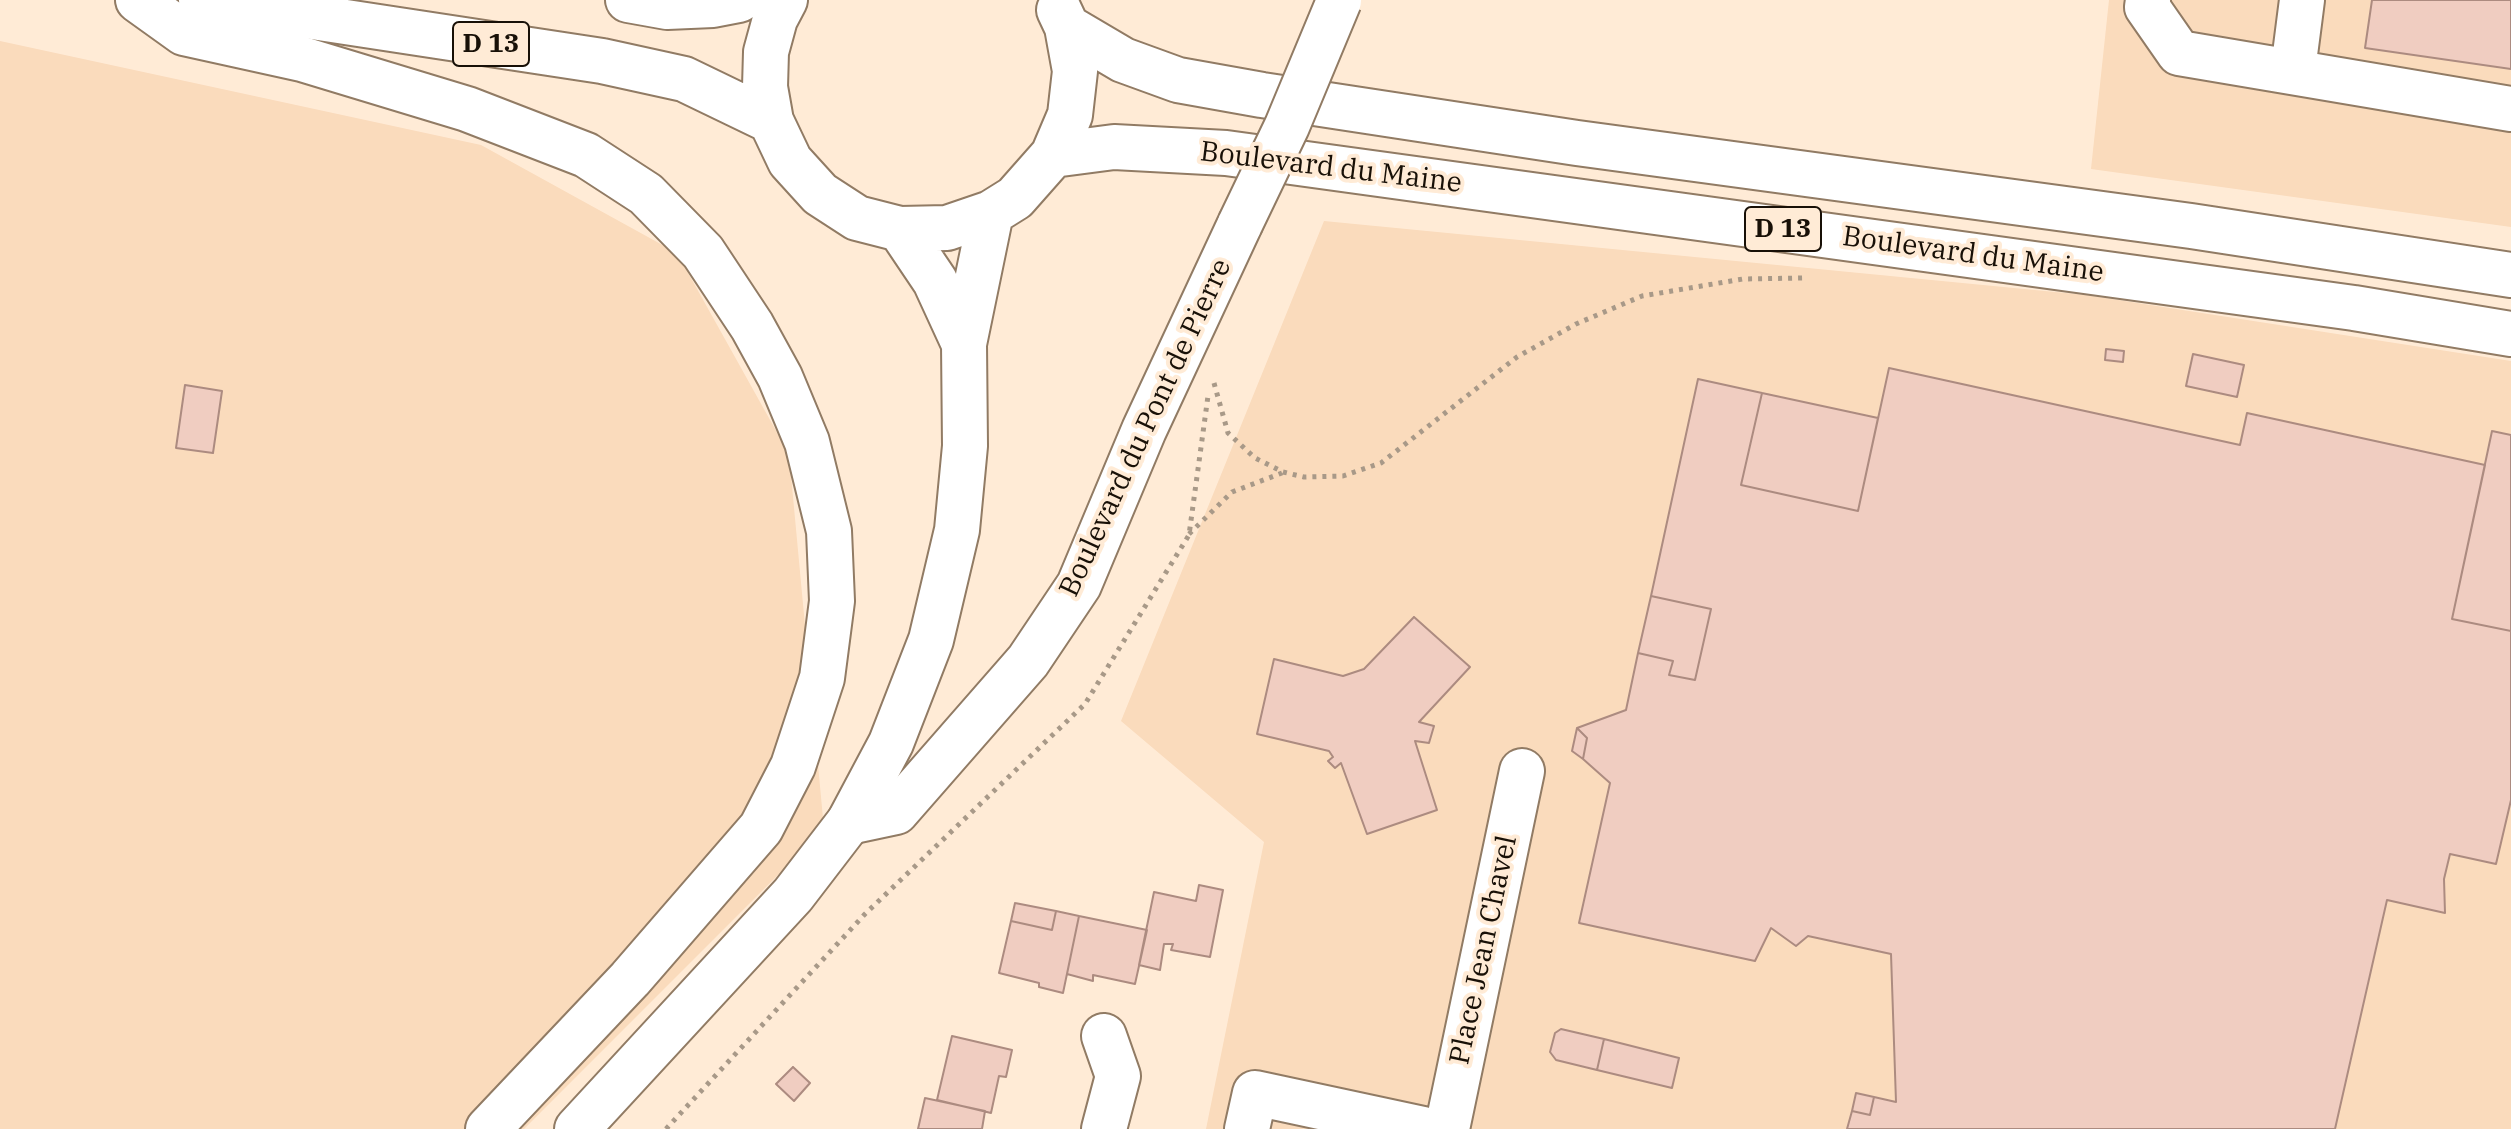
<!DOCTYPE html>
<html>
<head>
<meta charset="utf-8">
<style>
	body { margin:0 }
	canvas { display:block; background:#ffebd6 }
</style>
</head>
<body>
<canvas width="2511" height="1129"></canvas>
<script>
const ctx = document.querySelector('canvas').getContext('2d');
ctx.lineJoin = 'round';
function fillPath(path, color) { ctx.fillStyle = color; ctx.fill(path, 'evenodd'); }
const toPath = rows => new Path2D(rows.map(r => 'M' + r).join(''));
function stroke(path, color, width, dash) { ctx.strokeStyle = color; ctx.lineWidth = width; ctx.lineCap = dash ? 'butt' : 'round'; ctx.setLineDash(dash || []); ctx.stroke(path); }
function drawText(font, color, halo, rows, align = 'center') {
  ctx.font = font + ' "IBM Plex Serif",serif'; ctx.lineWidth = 8; ctx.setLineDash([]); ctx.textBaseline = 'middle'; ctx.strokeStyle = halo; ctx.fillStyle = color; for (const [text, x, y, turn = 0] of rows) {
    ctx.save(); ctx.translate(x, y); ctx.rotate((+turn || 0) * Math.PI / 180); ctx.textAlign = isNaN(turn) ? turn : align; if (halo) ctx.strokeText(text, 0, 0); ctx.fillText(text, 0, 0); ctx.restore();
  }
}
const built = toPath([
	[2109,0,2511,0,2511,227,2091,169],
	[0,41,481,145,677,253,789,454,824,829,524,1129,0,1129],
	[1324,221,2086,295,2511,361,2511,1129,1206,1129,1264,842,1121,721]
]);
const building = toPath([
	[2372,0,2511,0,2511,69,2365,48,2372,0],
	[2106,349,2124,351,2123,362,2105,360,2106,349],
	[2193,354,2244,365,2237,397,2186,386,2193,354],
	[1889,368,2240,445,2247,413,2485,465,2452,619,2511,631,2511,800,2496,864,2450,854,2444,879,2445,913,2387,900,2335,1129,1847,1129,1852,1111,1870,1115,1874,1097,1896,1102,1891,954,1808,936,1796,946,1771,928,1755,961,1579,923,1610,783,1583,759,1587,738,1577,728,1626,710,1638,653,1673,661,1669,675,1695,680,1711,609,1651,596,1698,379,1762,393,1741,485,1858,511,1889,368],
	[185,385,222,391,213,453,176,448,185,385],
	[1762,393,1878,418,1858,511,1741,485,1762,393],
	[2492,431,2511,435,2511,631,2452,619,2492,431],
	[1651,596,1711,609,1695,680,1669,675,1673,661,1638,653,1651,596],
	[1414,617,1470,667,1419,722,1434,726,1429,743,1415,741,1437,810,1367,834,1341,763,1335,768,1328,761,1333,757,1329,751,1257,734,1274,659,1343,676,1364,669,1414,617],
	[1577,728,1587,738,1583,759,1572,751,1577,728],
	[1199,885,1223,890,1210,957,1171,950,1173,944,1164,944,1160,970,1139,965,1154,892,1196,901,1199,885],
	[1015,903,1056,911,1052,930,1011,921,1015,903],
	[1056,911,1079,916,1063,993,1039,987,1039,983,999,973,1011,921,1052,930,1056,911],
	[1079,916,1147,930,1135,984,1093,975,1093,981,1067,974,1079,916],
	[1561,1029,1604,1039,1597,1070,1556,1060,1550,1052,1555,1033,1561,1029],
	[952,1036,1012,1050,1006,1077,999,1076,991,1113,937,1100,952,1036],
	[1604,1039,1679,1058,1672,1088,1597,1070,1604,1039],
	[793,1067,810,1083,794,1101,776,1084,793,1067],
	[1856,1093,1874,1097,1870,1115,1852,1111,1856,1093],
	[925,1098,985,1111,982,1129,918,1129,925,1098]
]);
const path = toPath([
	[1214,383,1228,433,1255,458,1283,472,1304,477,1343,476,1381,463,1517,357,1576,324,1642,296,1743,279,1805,278],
	[1189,534,1232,492,1282,473],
	[666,1129,865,914,1085,704,1189,535,1208,396]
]);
const minor = toPath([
	[138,0,184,33,302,59,467,109,586,155,646,194,703,252,752,326,780,377,807,442,829,531,832,601,822,678,793,766,761,828,630,979,488,1129],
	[2148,0,2147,7,2179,53,2511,109],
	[2293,70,2302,0],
	[849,822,896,812,1028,661,1079,585,1144,430,1240,224],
	[1104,1036,1118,1076,1104,1129],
	[1247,1129,1255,1093,1423,1129],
	[1447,1129,1522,771]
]);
const major = toPath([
	[201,0,602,61,684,79,771,121],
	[628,0,667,7,713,5,739,0],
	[785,0,775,19,766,52,765,87,771,121,790,161,820,194,857,218,900,229,947,228,991,213,1015,198,1053,155,1070,115,1075,71,1067,27,1059,10],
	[1067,27,1123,60,1178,80,1262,95,1577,143,2191,226,2511,275],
	[1053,155,1114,147,1226,153,2354,308,2511,334],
	[900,229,935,281,964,344],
	[577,1129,793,895,849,822,891,743,931,640,957,530,965,446,964,344,991,213]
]);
const minorBridge = toPath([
	[1240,224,1287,126,1339,1]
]);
const shields = [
	[491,44,76],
	[1783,229,76]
];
const shieldNames = [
	["D 13",491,44],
	["D 13",1783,229]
];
const streetNames = [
	["Boulevard du Maine",1331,168,7],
	["Boulevard du Maine",1973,255,8],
	["Boulevard du Pont de Pierre",1146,428,-65],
	["Place Jean Chavel",1484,950,-78]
];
fillPath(built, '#fadbbc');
fillPath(building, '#f0cdc1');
stroke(building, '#ac8b80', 2);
stroke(minor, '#917b64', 48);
stroke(major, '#917b64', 48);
stroke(path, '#a89988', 5, [4, 6]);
stroke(minor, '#fff', 44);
stroke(major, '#fff', 44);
stroke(minorBridge, '#917b64', 48, []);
stroke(minorBridge, '#fff', 44);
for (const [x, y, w] of shields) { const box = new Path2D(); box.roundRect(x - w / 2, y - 22, w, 44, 6); ctx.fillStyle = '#ffebd6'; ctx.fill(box); stroke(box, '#181007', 2); }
drawText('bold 26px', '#181007', null, shieldNames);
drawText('28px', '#181007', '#ffebd6', streetNames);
</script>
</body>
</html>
